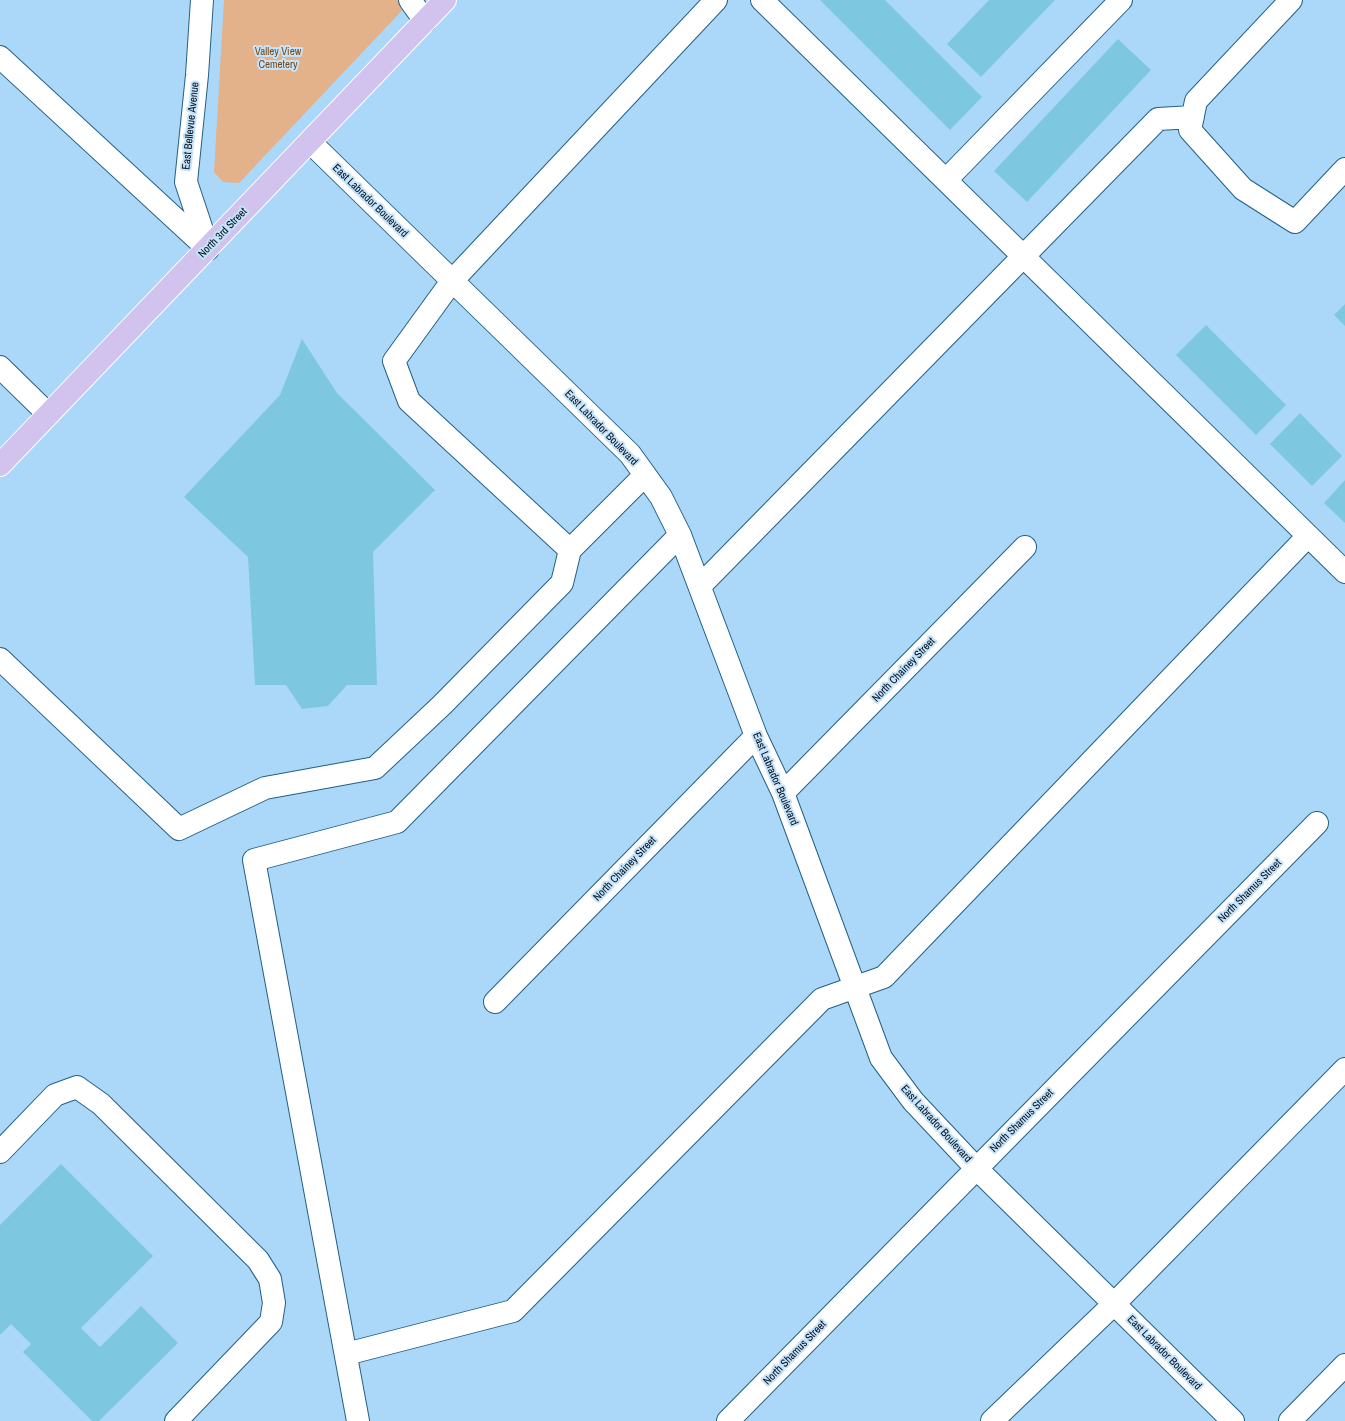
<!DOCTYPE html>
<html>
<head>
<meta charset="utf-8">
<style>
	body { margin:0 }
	canvas { display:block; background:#abd8f9 }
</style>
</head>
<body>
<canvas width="1345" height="1421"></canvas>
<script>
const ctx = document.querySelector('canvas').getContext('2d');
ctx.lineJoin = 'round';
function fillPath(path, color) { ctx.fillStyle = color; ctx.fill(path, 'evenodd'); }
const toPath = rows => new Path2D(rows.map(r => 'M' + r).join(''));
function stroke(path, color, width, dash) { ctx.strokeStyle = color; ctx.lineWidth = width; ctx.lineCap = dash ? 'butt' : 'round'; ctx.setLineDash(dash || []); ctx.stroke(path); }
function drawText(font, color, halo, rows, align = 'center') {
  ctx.font = font + ' "Archivo Narrow",sans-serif'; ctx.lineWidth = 4; ctx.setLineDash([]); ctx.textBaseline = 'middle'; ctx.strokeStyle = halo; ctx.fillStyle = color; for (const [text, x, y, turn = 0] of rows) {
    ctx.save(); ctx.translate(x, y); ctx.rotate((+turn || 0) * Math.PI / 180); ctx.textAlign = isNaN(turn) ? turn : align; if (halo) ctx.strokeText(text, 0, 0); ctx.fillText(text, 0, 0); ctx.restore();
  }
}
const green = toPath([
	[224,0,412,0,239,183,223,182,214,172]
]);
const building = toPath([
	[820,0,885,0,982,97,950,130],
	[989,0,1055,0,981,77,947,44],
	[1118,39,1151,70,1027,202,994,171],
	[1345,304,1345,326,1334,315],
	[1206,325,1286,405,1256,435,1176,355],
	[302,339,337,393,435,490,373,552,377,685,347,685,328,706,302,709,286,685,255,685,248,557,184,497,280,395],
	[1300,413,1342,456,1312,486,1270,444],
	[1345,480,1345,523,1324,503],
	[61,1164,153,1256,81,1328,100,1347,141,1306,178,1343,99,1421,92,1421,23,1352,31,1344,11,1324,0,1335,0,1225]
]);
const minor = toPath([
	[202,0,197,75,186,182,208,248],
	[410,0,425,21],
	[762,0,1345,572],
	[1291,0,1196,101,1190,130,1243,189,1295,222,1345,169],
	[0,57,208,249],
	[310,142,630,454,661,497,680,535,756,736,783,793,881,1058,913,1101,976,1168,1233,1421],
	[946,180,1121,0],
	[0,367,48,414],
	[645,475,570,550,409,401,394,361,452,281,716,0],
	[700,586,1158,119,1193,117],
	[0,659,179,829,265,788,375,768,442,705,562,583,570,550],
	[783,793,1025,547],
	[495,1002,756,736],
	[0,1152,55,1095,77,1087,101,1104,258,1260,270,1279,274,1303,271,1322,176,1421],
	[346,1354,513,1311,822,999,884,977,1308,536],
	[358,1421,254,860,397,822,680,535],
	[728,1421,1317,823],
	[992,1421,1114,1304,1345,1069],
	[1290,1421,1345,1365]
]);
const major = toPath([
	[0,465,445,0]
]);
const parkNames = [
	["Valley View",278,52],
	["Cemetery",278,65]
];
const streetNames = [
	["East Bellevue Avenue",191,126,-84],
	["East Labrador Boulevard",370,201,44],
	["North 3rd Street",223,233,-46],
	["East Labrador Boulevard",601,428,46],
	["North Chainey Street",904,670,-46],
	["East Labrador Boulevard",775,779,67],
	["North Chainey Street",625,869,-46],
	["North Shamus Street",1250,891,-45],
	["North Shamus Street",1022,1121,-45],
	["East Labrador Boulevard",936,1124,48],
	["North Shamus Street",795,1353,-46],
	["East Labrador Boulevard",1164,1353,45]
];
fillPath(green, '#e3b28b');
fillPath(building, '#7dc8e0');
stroke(minor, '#236086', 24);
stroke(major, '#fff', 24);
stroke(minor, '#fff', 22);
stroke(major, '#d1c2ee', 22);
drawText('11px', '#79481a', '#c5e3f9', parkNames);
drawText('11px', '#000f1e', '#c5e3f9', streetNames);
</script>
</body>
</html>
